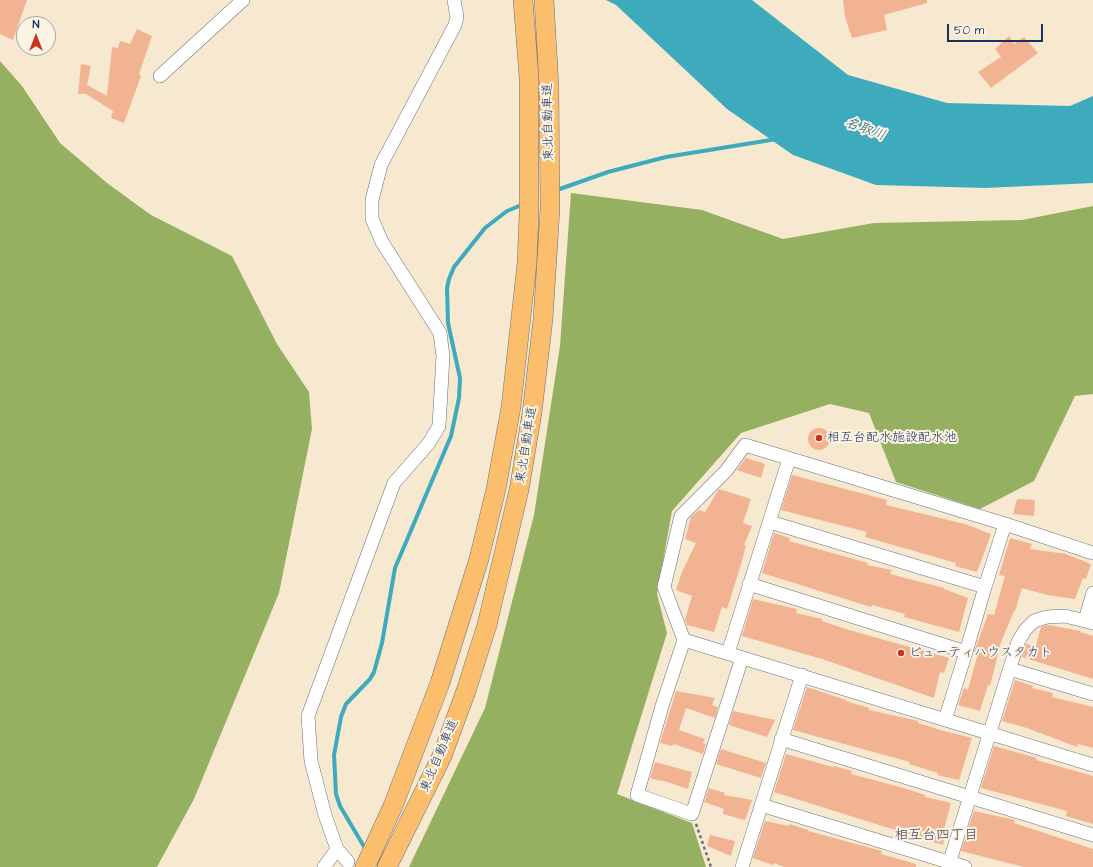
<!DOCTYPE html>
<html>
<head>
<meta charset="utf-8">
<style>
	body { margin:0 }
	#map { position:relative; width:1093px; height:867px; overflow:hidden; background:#f7e8d0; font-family:"Architects Daughter",sans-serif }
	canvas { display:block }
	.north { position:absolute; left:16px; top:16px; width:40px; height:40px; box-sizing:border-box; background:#fcf5e5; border:1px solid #a2a6af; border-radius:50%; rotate:0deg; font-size:11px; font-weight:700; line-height:16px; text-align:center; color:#1b2f5e }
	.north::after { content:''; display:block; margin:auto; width:14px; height:18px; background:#c8321e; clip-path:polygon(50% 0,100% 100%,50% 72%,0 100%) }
	.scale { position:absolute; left:947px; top:24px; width:96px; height:18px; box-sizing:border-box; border:2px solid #1b2f5e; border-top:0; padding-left:5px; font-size:12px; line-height:14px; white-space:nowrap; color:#1b2f5e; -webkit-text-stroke:3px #fcf5e5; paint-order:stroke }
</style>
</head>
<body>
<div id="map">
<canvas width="1093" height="867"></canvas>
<div class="north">N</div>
<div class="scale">50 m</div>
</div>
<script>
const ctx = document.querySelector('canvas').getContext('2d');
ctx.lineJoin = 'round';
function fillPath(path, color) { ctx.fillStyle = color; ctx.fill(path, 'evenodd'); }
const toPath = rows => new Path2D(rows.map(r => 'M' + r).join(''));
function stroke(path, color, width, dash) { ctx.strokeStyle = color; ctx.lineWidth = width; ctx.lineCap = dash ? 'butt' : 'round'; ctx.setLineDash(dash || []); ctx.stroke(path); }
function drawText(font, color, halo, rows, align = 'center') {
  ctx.font = font + ' "Architects Daughter","Klee One",sans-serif'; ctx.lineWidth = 4; ctx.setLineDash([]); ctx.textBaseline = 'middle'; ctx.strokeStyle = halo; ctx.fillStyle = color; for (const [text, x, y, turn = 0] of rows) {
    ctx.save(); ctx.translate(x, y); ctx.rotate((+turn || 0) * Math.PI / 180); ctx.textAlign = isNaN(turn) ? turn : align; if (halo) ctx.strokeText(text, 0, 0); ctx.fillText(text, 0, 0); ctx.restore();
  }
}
const forest = toPath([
	[0,61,22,86,60,143,107,183,151,215,232,256,277,344,309,392,312,429,279,593,194,799,157,867,0,867],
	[571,193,702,210,783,239,874,223,1022,220,1093,206,1093,394,1075,396,1034,481,980,509,896,482,869,413,830,404,741,433,672,511,657,594,667,633,617,794,692,823,706,867,409,867,485,708,534,515,560,346]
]);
const water = toPath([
	[606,0,752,0,848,75,947,103,1070,106,1093,96,1093,183,985,188,876,185,793,155,727,109,616,5]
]);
const stream = toPath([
	[554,191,608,172,666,157,777,139],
	[366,850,340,806,336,794,334,755,341,717,346,704,370,679,374,672,382,643,395,568,451,436,459,398,460,378,448,323,447,288,449,279,454,267,485,228,507,211,524,204]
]);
const building = toPath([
	[0,0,27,0,13,40,0,34],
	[843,0,927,0,927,3,884,15,887,30,852,38,845,17],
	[137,29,152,36,139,74,141,76,124,123,111,118,113,111,86,94,78,94,81,64,91,66,87,85,107,96,112,47,118,48,120,41,130,44],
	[1009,36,1014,44,1024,37,1038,53,991,88,978,72,1001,57,995,49],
	'808 439a11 11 0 1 1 22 0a11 11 0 1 1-22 0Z',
	[746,458,765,464,761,478,737,470],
	[792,475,887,500,886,505,965,524,991,534,977,572,955,566,956,563,865,537,867,532,781,510],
	[719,489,751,499,743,523,752,526,744,545,746,545,742,561,727,609,722,607,714,632,687,625,685,620,692,596,676,590,682,572,696,543,685,539,691,517,699,510,705,512],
	[1017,499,1035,500,1034,516,1013,514],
	[774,533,790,538,789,541,868,563,867,565,892,570,890,574,944,588,944,589,968,598,959,632,904,617,905,614,872,605,871,607,762,573],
	[1010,538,1032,544,1030,549,1066,554,1091,564,1086,579,1083,578,1075,599,1047,595,1022,588,1015,611,1014,611,1001,642,990,686,988,685,980,711,958,705,964,688,968,690,978,653,974,652,988,614,994,615,1005,576,999,575],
	[753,599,797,609,796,613,822,619,822,621,849,630,949,658,944,673,940,672,934,698,822,659,742,636],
	[1048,625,1081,631,1080,632,1093,636,1093,679,1022,657,1026,644,1036,646,1041,627],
	[1015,680,1033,686,1032,688,1053,693,1052,697,1093,707,1093,748,1078,744,1077,747,1027,728,1002,721],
	[807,687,846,700,846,701,869,708,869,710,918,721,918,723,944,731,972,738,959,780,937,775,938,773,909,764,910,762,793,730],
	[676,691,715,698,712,705,718,707,715,718,686,708,679,730,705,739,703,743,706,744,703,754,674,744,672,746,660,743],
	[733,711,775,720,767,737,729,725],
	[994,746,1037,758,1036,760,1093,776,1093,824,1066,816,1067,811,981,788],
	[721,749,766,763,761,778,716,764],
	[786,754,833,767,833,766,852,771,851,774,907,789,925,795,925,797,951,803,944,829,947,829,943,845,774,792],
	[655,762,692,772,688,789,661,780,661,781,650,778],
	[709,788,725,793,724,795,752,800,745,820,723,814,724,809,704,802],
	[974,811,1015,820,1014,823,1093,849,1093,867,1024,867,961,851],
	[765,821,789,826,789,824,808,830,808,831,882,851,881,854,916,864,916,867,784,867,774,863,773,865,753,858],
	[710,835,735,841,731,856,707,846]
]);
const path = toPath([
	[696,824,711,867]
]);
const minor = toPath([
	[160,76,243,0],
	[749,584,966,652,985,587,770,522],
	[985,587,1005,524],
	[1085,620,1093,593],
	[684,640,1093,765],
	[728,653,789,459],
	[742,658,692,814,637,795,662,706,684,640,664,587,681,516,726,471,745,445,1005,524,1093,553],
	[1010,669,1093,694],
	[945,720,966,652],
	[781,739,1093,835],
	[761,805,965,867],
	[348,862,337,849,325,815,311,761,308,716,394,483,429,443,439,426,443,356,440,333,382,242,372,219,372,200,381,165,455,25,457,17,454,0],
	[324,867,337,849],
	[742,867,802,675],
	[948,867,1018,642,1025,630,1034,621,1047,617,1065,616,1093,623]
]);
const highway = toPath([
	[365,867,393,806,440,683,479,559,496,489,511,407,527,263,529,216,529,78,523,0],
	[387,867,442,756,466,691,487,625,519,490,532,413,543,319,547,257,550,209,549,86,544,0]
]);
const markers = [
	[819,438,4,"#c8321e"],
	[901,653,4,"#c8321e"]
];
const streetNames = [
	["東北自動車道",549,122,-91],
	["東北自動車道",527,445,-81],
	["東北自動車道",440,756,-67]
];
const poiNames = [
	["相互台配水施設配水池",827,438],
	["ビューティハウスタカト",909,653]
];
const waterNames = [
	["名取川",865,130,20]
];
const neighbourhoodNames = [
	["相互台四丁目",936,836]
];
fillPath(forest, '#96b062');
fillPath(water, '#3eabbd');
stroke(stream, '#3eabbd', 4);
fillPath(building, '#f1b392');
stroke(minor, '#687086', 14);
stroke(highway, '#687086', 20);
stroke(path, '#687086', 2.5, [3, 3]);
stroke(minor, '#fff', 13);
stroke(highway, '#fabe6d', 19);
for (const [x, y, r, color] of markers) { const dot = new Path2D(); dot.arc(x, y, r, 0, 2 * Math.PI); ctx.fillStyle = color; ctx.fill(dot); stroke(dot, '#fcf5e5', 1.5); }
drawText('13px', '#1b2f5e', '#fcf5e5', streetNames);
drawText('13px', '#1b2f5e', '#fcf5e5', poiNames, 'left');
drawText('italic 14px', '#275a7f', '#fcf5e5', waterNames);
drawText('bold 14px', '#665d70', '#fcf5e5', neighbourhoodNames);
</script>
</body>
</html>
